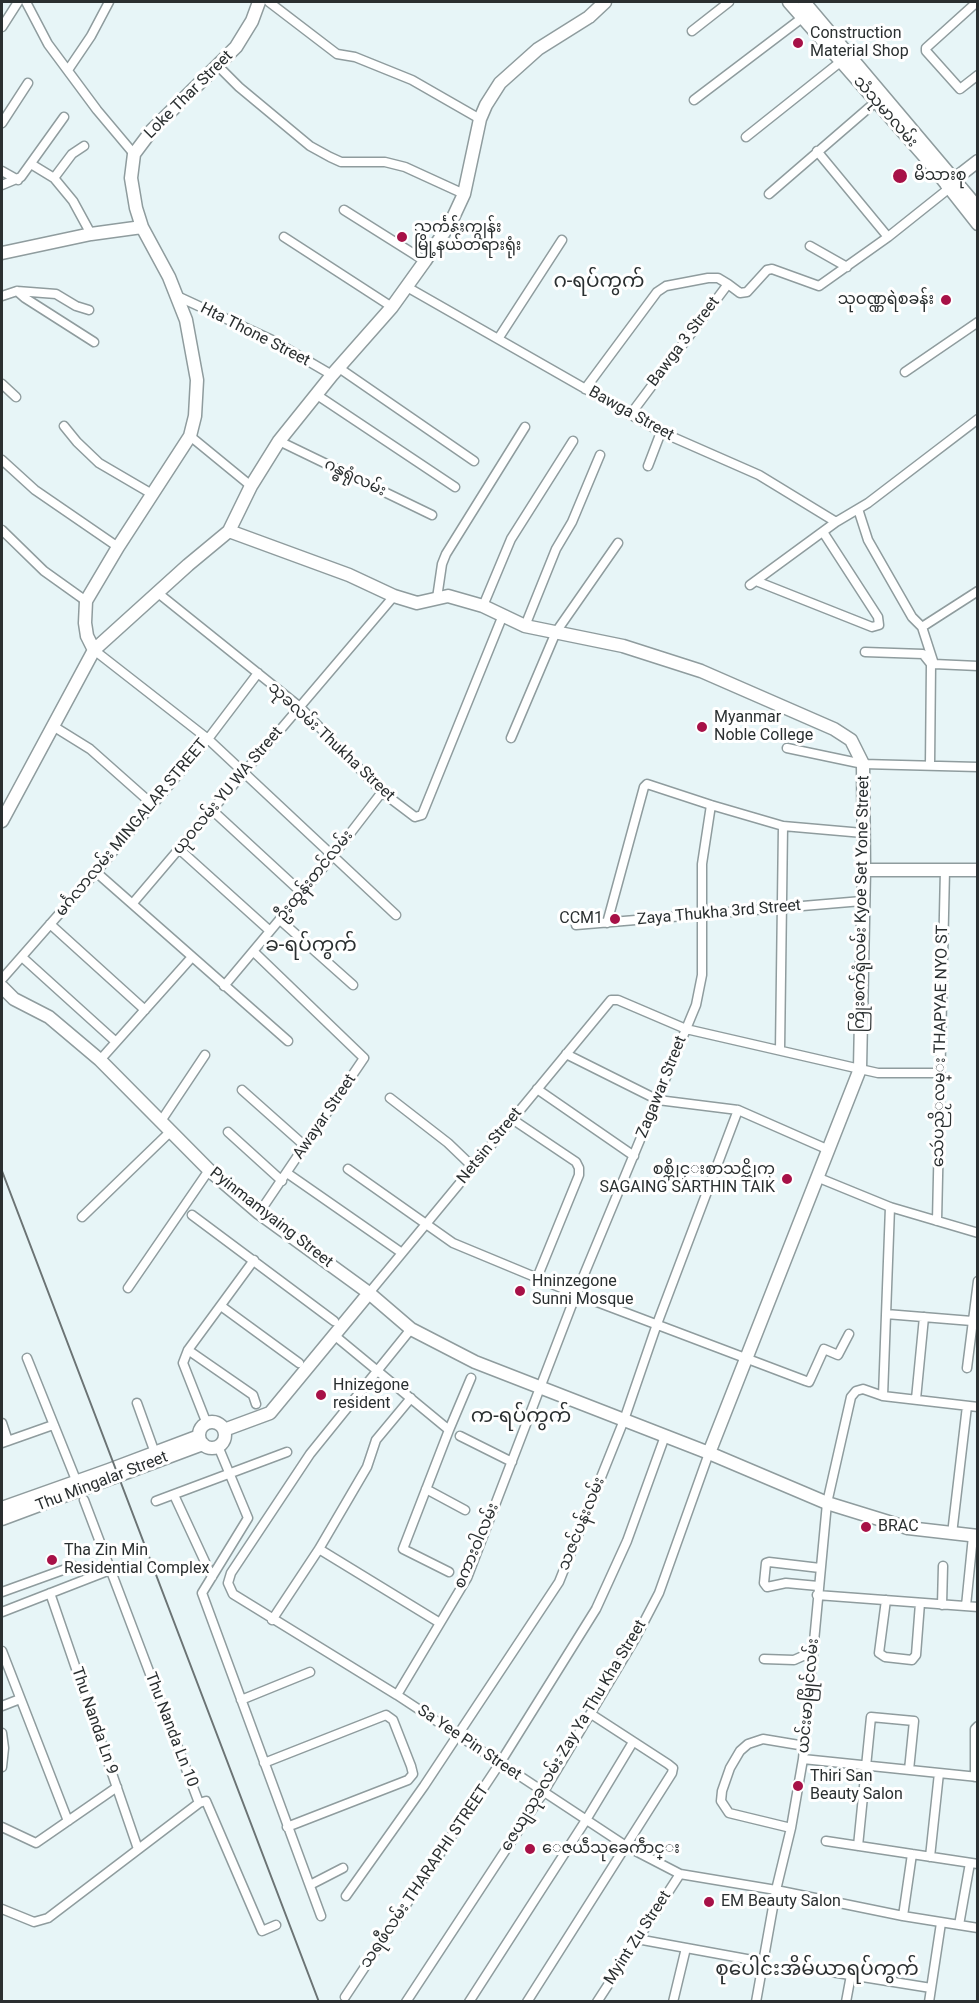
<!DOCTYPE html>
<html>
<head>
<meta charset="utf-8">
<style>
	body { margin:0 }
	#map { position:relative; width:979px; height:2003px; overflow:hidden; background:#e7f5f7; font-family:Roboto,sans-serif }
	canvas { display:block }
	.frame { position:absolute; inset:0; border:3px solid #2a2f30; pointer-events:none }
</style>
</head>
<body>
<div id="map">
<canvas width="979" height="2003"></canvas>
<div class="frame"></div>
</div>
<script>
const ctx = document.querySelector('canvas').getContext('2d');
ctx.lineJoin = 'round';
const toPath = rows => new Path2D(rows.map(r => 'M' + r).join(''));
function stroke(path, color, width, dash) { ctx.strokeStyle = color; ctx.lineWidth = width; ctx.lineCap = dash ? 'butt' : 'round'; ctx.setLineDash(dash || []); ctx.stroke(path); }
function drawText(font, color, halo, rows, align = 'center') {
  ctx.font = font + ' Roboto,"Noto Sans Myanmar",sans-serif'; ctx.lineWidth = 6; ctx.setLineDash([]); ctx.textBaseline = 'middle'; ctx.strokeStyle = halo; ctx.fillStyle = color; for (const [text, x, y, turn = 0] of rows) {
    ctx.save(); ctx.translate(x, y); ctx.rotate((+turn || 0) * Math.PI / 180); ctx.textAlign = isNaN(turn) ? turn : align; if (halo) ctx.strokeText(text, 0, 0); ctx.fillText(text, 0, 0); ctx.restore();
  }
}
const street = toPath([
	[26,2,48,44,97,110,134,154],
	[269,2,337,54,355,57,412,80,480,119],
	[977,2,926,48,926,51,960,89,978,75],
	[2,27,18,2],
	[692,31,729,2],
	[217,65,239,87,310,146,330,157,341,162,385,162,405,167,464,194],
	[68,70,91,36,109,2],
	[694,100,806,15],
	[2,123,28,83],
	[746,137,844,59],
	[817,151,888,237],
	[31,164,54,178,73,201,91,234],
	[2,171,18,180],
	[54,178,72,154,84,146],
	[2,185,21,177,64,117],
	[769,194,879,99],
	[344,210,425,261],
	[284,237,392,307],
	[810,246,847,267],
	[407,287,661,432,759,475,836,522,868,503,978,419],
	[17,291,25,298,94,342],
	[2,296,17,291,56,294,76,306,89,310],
	[177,296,272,340,332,375],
	[498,339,562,240],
	[339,368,474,461],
	[905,372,978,322],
	[2,384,16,397],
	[585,389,657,292,666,286,708,278,718,278,728,284],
	[317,395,455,487],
	[630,415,728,284,740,293,747,292,767,270,772,269,819,286,888,237,952,186],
	[64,426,77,442,99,463,152,494],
	[190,436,251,486],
	[279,441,432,515],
	[2,460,35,490,118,547],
	[648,466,661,432],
	[858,509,868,540,912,617,922,627,934,664,931,664,930,765],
	[2,530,44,571,86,601],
	[756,581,872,627,879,625,878,617,823,532],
	[750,585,836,522],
	[158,593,300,707,382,792,415,817,422,815,503,615],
	[437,598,442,564,446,554,525,427],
	[483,606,511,539,573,441],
	[525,626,556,549,572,522,600,455],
	[922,627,978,591],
	[94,650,208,739,396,915],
	[865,652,923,654,931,664],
	[934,664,978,666],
	[53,726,90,749,152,804],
	[511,738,556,632,618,543],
	[787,748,863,764,978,767],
	[212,810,302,893],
	[179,849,270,931],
	[96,872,288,1041],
	[133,903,394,596],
	[280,920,353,985],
	[607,923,644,787,647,784,711,805,783,826,863,833],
	[50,924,145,1010],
	[576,925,862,901],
	[254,952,364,1058,259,1213],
	[22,957,116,1042],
	[2,979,96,872,208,739,258,673],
	[224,986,332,857,382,792],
	[780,1050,783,826],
	[566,1054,658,1100,738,1110,829,1150],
	[100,1060,192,957],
	[537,1089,634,1156],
	[242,1090,305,1146],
	[390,1098,448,1143,473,1167],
	[512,1119,576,1162,579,1168,579,1175,537,1278],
	[161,1121,205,1055],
	[228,1132,282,1181],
	[348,1169,453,1243,576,1294,806,1381,809,1382,810,1380,824,1349,838,1355,849,1334],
	[287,1173,402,1253],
	[819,1178,890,1207,978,1233],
	[192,1215,334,1321],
	[82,1217,171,1131],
	[937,1221,945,870],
	[128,1288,209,1170],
	[369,1293,611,1000,618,1000,686,1029,860,1069,878,1073,940,1073],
	[221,1306,299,1363],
	[886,1314,972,1321],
	[411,1329,310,1454,231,1573,228,1583,233,1594,397,1695,626,1846,680,1874,776,1890,903,1916,978,1928],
	[334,1335,449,1430,403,1549,449,1572],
	[188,1350,253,1395,256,1404],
	[27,1358,78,1485],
	[967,1368,978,1281],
	[883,1396,890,1207],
	[916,1399,924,1317],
	[137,1403,155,1453],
	[2,1423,8,1441],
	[207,1424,183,1363,188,1350,254,1260],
	[449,1430,471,1378],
	[460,1436,512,1462],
	[2,1443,53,1425],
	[218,1446,248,1518,202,1593,321,1916],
	[426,1489,465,1510],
	[174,1495,212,1577],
	[156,1501,287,1452],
	[952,1534,967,1406],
	[319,1549,440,1623],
	[818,1586,786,1583,767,1587,764,1583,766,1563,769,1562,820,1568],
	[2,1592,74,1566],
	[50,1593,138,1849],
	[817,1595,978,1607],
	[886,1600,879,1653,885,1657,912,1660,916,1655,920,1603],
	[942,1605,943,1566],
	[966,1606,973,1536],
	[2,1612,110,1570],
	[272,1620,319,1549,367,1467,376,1440,411,1398],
	[2,1651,68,1821],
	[764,1659,794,1660,803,1656,813,1656],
	[397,1695,467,1578,576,1294,696,1005,702,975,702,864,711,805],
	[241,1700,310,1672],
	[2,1706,20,1699],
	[2,1733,4,1748,2,1767],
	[803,1759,978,1777],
	[264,1763,386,1715,393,1720,411,1766,413,1774,408,1780,287,1827],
	[975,1777,975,1729,978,1726],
	[199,1803,206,1801,262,1931,276,1925],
	[2,1827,36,1843,117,1787],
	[791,1828,729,1813,721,1801,722,1791,730,1768,740,1751,748,1744,763,1739,805,1746],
	[826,1841,978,1864],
	[858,1846,871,1717,914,1721,909,1770],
	[930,1857,939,1773],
	[310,1885,343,1868],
	[346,1896,424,1786,559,1582,624,1420,657,1324,738,1110],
	[2,1909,34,1922,48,1918,199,1803,84,1500],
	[903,1916,912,1854],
	[959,1925,970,1863],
	[637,1939,763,1962],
	[819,1970,931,1988],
	[345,1997,500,1763,596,1609,627,1541,665,1436],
	[406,2002,543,1793,635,1639,659,1593,709,1453],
	[469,2002,586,1820,633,1742],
	[527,2002,672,1773,673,1768,668,1764,591,1714],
	[597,2002,680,1874],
	[673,2002,686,1948],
	[756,2002,776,1890,791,1828,803,1759,827,1503,851,1397,856,1391,863,1389,883,1396,978,1407],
	[846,2002,851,1975],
	[929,2002,941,1923]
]);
const secondary = toPath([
	[947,185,978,161],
	[2,253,91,234,142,227],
	[229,531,349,575,394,596,417,603,448,596,483,606,525,626,623,646,701,671,834,729,851,740,863,764,864,870,860,1069,709,1453],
	[94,650,87,636,85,623,86,601,118,547,190,436,195,416,197,380,186,320,169,277,142,227,136,208,131,178,134,154,152,130,236,47,252,21,259,2],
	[2,821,94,650,188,565,229,531,251,486,279,441,332,375,392,307,425,261,451,222,464,194,480,119,486,105,500,83,538,49,589,17,605,2],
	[864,870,978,870],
	[2,987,14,999,49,1017,100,1060,209,1170,259,1213,369,1293,411,1329,475,1362,709,1453,827,1503,908,1528,978,1536],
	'199 1435a13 13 0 1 1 26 0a13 13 0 1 1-26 0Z',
	[224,1430,270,1413,369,1293],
	[2,1508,109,1470,199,1436],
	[2,1519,203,1444]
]);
const primary = toPath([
	[789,2,926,158,978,224],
	[804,2,978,208]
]);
const rail = toPath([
	[2,1171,319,2002]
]);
const markers = [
	[798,43,6,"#a71147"],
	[900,176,8,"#a71147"],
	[402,237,6,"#a71147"],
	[946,300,6,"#a71147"],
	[702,727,6,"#a71147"],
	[615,919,6,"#a71147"],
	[787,1179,6,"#a71147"],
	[520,1291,6,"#a71147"],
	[321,1395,6,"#a71147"],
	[866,1527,6,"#a71147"],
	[52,1560,6,"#a71147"],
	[798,1786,6,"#a71147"],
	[530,1849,6,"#a71147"],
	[709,1902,6,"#a71147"]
];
const poiNames = [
	["Construction",810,34],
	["Material Shop",810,52],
	["မိသားစု",914,176],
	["သင်္ကန်းကျွန်း",414,228],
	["မြို့နယ်တရားရုံး",414,246],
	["သုဝဏ္ဏရဲစခန်း",934,300,"right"],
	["Myanmar",714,718],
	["Noble College",714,736],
	["CCM1",603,919,"right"],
	["စစ္ကိုင္းစာသင္တိုက္",775,1170,"right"],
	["SAGAING SARTHIN TAIK",775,1188,"right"],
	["Hninzegone",532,1282],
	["Sunni Mosque",532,1300],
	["Hnizegone",333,1386],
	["resident",333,1404],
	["BRAC",878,1527],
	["Tha Zin Min",64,1551],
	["Residential Complex",64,1569],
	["Thiri San",810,1777],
	["Beauty Salon",810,1795],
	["ေဇယဵသုခေကဵာင္း",542,1849],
	["EM Beauty Salon",721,1902]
];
const streetNames = [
	["Loke Thar Street",189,95,-45],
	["သံသုမာလမ်း",885,112,49],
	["Hta Thone Street",255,335,27],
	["Bawga 3 Street",684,342,-53],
	["Bawga Street",631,414,29],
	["ဂန္ဓရုံလမ်း",355,478,26],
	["သုခလမ်း Thukha Street",331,742,43],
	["ယုဝလမ်း YU WA Street",228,791,-50],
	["မင်္ဂလာလမ်း MINGALAR STREET",132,828,-50],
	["ဦးထွန်းတင်လမ်း",315,876,-51],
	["ကြိုးစက်ရုံလမ်း Kyoe Set Yone Street",862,904,-89],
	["Zaya Thukha 3rd Street",719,913,-5],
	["သေဴပညိႂလမ္း THAPYAE NYO ST",941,1046,-89],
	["Zagawar Street",662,1087,-68],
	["Awayar Street",325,1117,-56],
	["Netsin Street",490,1146,-51],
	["Pyinmamyaing Street",271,1218,38],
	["Thu Mingalar Street",102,1482,-21],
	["သဇင်ပန်းလမ်း",582,1524,-68],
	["စကားဝါလမ်း",477,1546,-67],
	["ယင်းမာမြိုင်လမ်း",809,1696,-85],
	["Thu Nanda Ln 9",94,1721,71],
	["Thu Nanda Ln 10",171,1730,69],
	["ဇေယျသုခလမ်း Zay Ya Thu Kha Street",574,1736,-59],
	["Sa Yee Pin Street",469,1743,34],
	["သရဖီလမ်း THARAPHI STREET",425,1877,-56],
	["Myint Zu Street",638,1938,-57]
];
const quarterNames = [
	["ဂ-ရပ်ကွက်",599,282],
	["ခ-ရပ်ကွက်",311,946],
	["က-ရပ်ကွက်",521,1417],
	["စုပေါင်းအိမ်ယာရပ်ကွက်",817,1970]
];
stroke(street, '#8f9c9e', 11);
stroke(secondary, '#8f9c9e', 15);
stroke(primary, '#8f9c9e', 15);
stroke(street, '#fff', 8);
stroke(secondary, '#fff', 12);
stroke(primary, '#fff', 12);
stroke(rail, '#6b7374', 2);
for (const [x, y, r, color] of markers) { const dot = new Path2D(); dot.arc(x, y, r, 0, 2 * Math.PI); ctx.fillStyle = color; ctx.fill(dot); stroke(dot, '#fff', 2); }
drawText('16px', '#2a2f30', '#fff', poiNames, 'left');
drawText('16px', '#2a2f30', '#fff', streetNames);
drawText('20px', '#2a2f30', '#fff', quarterNames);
</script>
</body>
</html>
